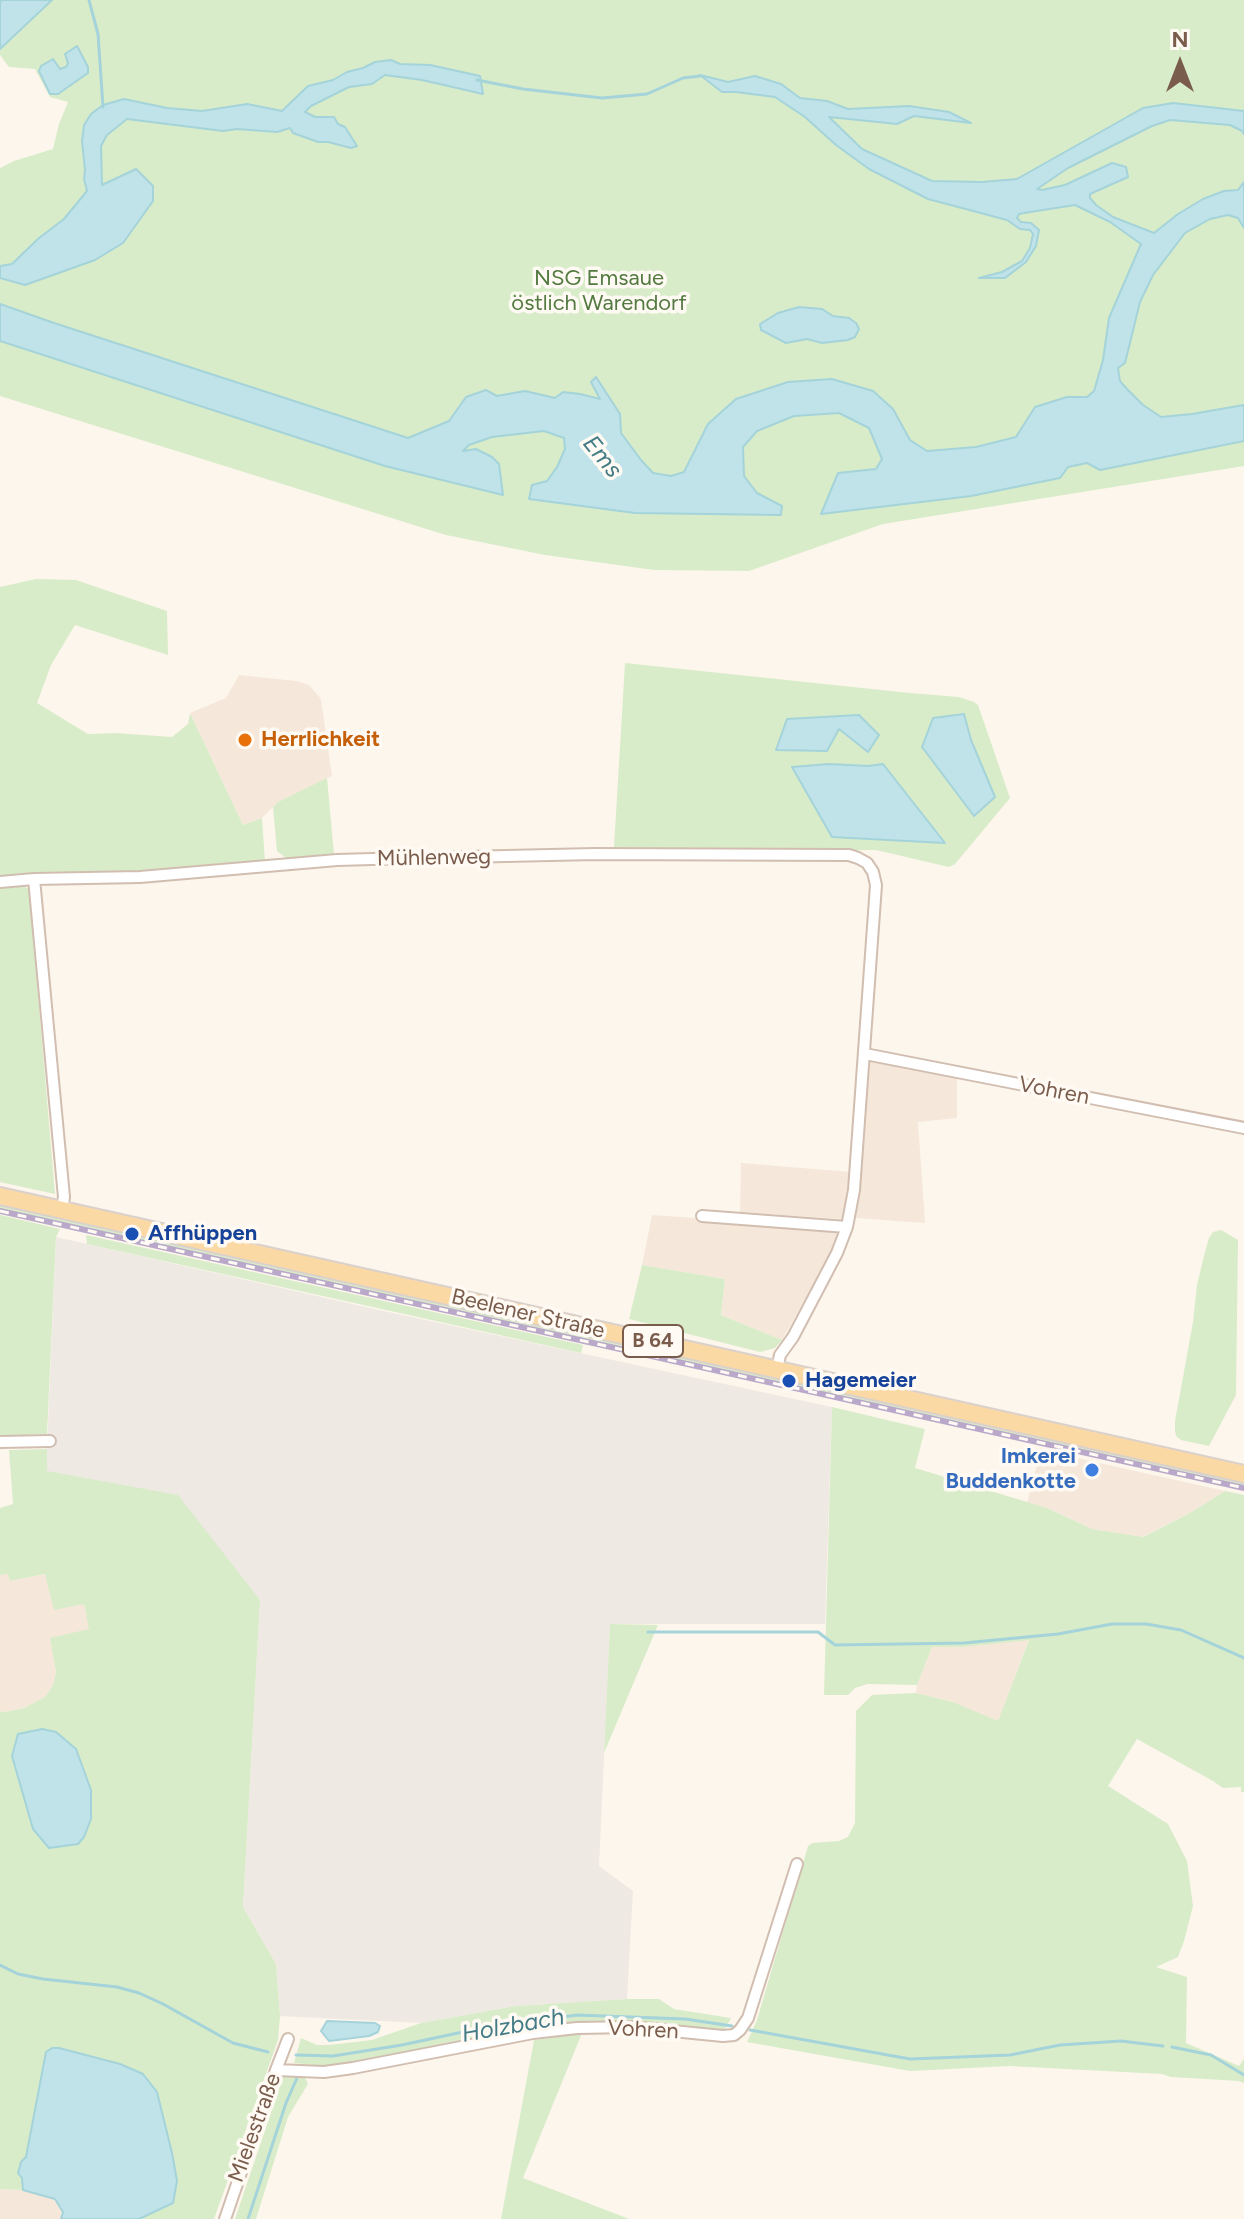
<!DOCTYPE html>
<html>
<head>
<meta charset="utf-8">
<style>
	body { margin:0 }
	#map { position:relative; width:1244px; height:2219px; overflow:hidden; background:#fdf6ec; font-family:Figtree,sans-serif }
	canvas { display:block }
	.north { position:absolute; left:1140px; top:24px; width:80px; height:80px; -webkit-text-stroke:6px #fffaf3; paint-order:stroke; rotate:0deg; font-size:22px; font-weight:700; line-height:32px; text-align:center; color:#7a5c4d }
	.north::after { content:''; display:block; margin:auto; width:28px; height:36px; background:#7a5c4d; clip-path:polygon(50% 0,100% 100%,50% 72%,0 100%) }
</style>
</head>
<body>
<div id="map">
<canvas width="1244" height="2219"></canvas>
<div class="north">N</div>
</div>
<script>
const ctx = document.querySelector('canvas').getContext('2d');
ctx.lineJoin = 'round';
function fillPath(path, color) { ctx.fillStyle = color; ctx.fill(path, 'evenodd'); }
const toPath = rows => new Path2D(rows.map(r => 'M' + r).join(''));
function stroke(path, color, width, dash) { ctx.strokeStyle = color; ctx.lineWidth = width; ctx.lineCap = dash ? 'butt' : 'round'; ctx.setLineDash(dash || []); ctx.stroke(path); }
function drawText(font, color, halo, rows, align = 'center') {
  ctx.font = font + ' Figtree,sans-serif'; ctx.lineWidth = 7; ctx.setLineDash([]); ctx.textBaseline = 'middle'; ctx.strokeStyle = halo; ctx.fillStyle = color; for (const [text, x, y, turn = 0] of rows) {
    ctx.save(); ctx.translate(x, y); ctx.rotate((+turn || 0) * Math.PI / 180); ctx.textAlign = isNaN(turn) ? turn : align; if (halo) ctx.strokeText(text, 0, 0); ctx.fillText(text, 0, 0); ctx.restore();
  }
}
const residential = toPath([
	[239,675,296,681,309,685,321,699,332,776,278,802,262,818,243,825,190,713,226,698],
	[870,1059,957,1076,957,1118,918,1122,925,1223,856,1218,860,1191],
	[741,1163,851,1172,842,1219,740,1212],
	[652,1215,838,1228,840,1233,832,1251,782,1340,721,1315,725,1279,642,1265],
	[1041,1450,1225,1491,1190,1513,1142,1537,1092,1529,1047,1508,1027,1503],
	[8,1573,10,1581,46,1574,84,1604,90,1630,51,1638,56,1672,53,1685,45,1697,24,1708,5,1712,0,1711,0,1575],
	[1029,1639,998,1722,953,1702,916,1693,917,1685,932,1647,964,1647],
	[0,2189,23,2190,55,2199,63,2212,62,2217,61,2219,0,2219]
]);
const industrial = toPath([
	[56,1237,379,1310,832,1407,825,1624,610,1624,599,1866,633,1891,627,1999,516,2006,421,2023,280,2016,276,1964,243,1907,260,1600,46,1471]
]);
const green = toPath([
	[0,0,1244,0,1244,466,883,524,749,571,654,570,545,555,446,535,0,396,0,168,14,161,53,149,59,124,68,102,50,97,35,69,9,67,0,55],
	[36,579,76,580,167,611,168,655,75,625,51,665,37,703,88,734,115,733,172,737,188,724,190,713,243,825,262,818,265,862,140,873,0,879,0,587],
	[625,663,910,693,959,697,974,702,978,705,1010,798,955,864,949,867,876,850,615,851,614,847],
	[327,778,334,854,286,858,277,851,273,807,278,802],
	[19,884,29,889,55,1194,0,1182,0,886],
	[0,1204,1244,1481,1244,1486,0,1209],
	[0,1215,60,1229,56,1237,47,1434,0,1436],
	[1221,1230,1238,1240,1236,1395,1209,1446,1181,1440,1176,1436,1175,1431,1175,1421,1193,1322,1197,1285,1205,1252,1209,1238,1213,1232],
	[86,1235,583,1345,581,1353,87,1244],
	[642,1265,725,1279,721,1315,782,1340,775,1348,760,1352,629,1319],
	[832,1407,925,1429,915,1468,1047,1508,1092,1529,1143,1537,1190,1513,1225,1491,1244,1495,1244,1792,1241,1792,1241,1787,1223,1788,1213,1781,1137,1739,1108,1786,1168,1824,1187,1861,1193,1906,1184,1941,1178,1957,1156,1967,1187,1977,1186,2043,1239,2066,1244,2059,1244,2083,1239,2081,1171,2077,1162,2074,1009,2066,910,2071,747,2042,757,2020,808,1846,812,1843,839,1841,848,1837,855,1823,856,1711,872,1695,916,1693,953,1702,998,1721,1029,1640,964,1647,932,1647,917,1685,868,1684,855,1688,848,1695,824,1695],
	[47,1449,47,1471,178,1495,260,1600,243,1907,276,1964,280,2016,278,2040,214,2219,139,2219,157,2092,143,2074,120,2064,36,2108,26,2157,21,2162,23,2190,0,2189,0,1711,5,1712,24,1708,45,1697,53,1685,56,1672,50,1638,89,1629,84,1604,54,1610,45,1574,10,1581,8,1574,0,1575,0,1508,13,1504,9,1450],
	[610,1624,658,1625,604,1753],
	[627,1999,659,1999,674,2009,731,2018,724,2031,632,2021,577,2023,533,2028,351,2062,323,2066,294,2063,301,2038,317,2045,329,2045,372,2040,421,2023,516,2006],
	[582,2033,523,2178,629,2219,501,2219,534,2040],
	[284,2074,304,2075,308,2084,288,2117,256,2219,235,2219]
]);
const water = toPath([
	[2,0,52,0,0,49,0,2,2,0],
	[77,46,88,67,88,73,58,94,50,94,39,71,41,66,53,59,60,69,66,67,68,63,65,54,77,46],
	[391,60,400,64,430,65,480,76,483,94,422,80,385,75,372,84,349,87,311,106,305,112,315,117,334,117,338,124,345,127,357,146,351,148,328,142,318,142,293,133,290,128,277,132,237,129,223,131,127,119,107,135,101,146,102,185,136,169,153,186,153,201,123,243,95,260,25,285,0,278,0,266,12,264,39,238,64,219,87,191,84,179,85,170,82,141,84,125,91,114,103,105,124,99,167,108,202,111,247,104,282,111,308,86,333,80,347,72,363,68,375,62,391,60],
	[700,75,728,82,755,76,781,84,800,98,827,101,848,109,909,106,949,112,971,123,914,116,897,124,829,117,862,149,932,181,982,182,1017,179,1143,108,1173,103,1244,111,1244,134,1242,131,1230,125,1170,120,1152,126,1068,168,1037,189,1042,190,1065,185,1112,163,1126,167,1128,177,1090,194,1090,198,1096,205,1113,217,1154,233,1178,214,1203,199,1224,191,1238,190,1244,182,1244,228,1238,218,1228,215,1210,219,1185,233,1153,275,1140,302,1125,363,1118,368,1120,381,1127,389,1143,405,1161,417,1192,414,1244,405,1244,441,1100,470,1087,463,1068,467,1060,478,971,496,821,514,838,473,876,469,882,459,869,428,839,413,794,416,757,431,743,447,744,476,757,493,782,506,781,515,635,513,529,499,532,485,547,481,557,467,565,449,564,438,544,431,492,437,469,445,463,451,476,449,492,457,499,464,503,495,385,466,0,341,0,304,54,323,408,438,449,421,466,397,486,390,497,396,525,391,555,398,563,392,580,394,600,399,591,382,596,377,620,414,621,433,641,460,653,473,671,476,684,472,708,424,736,399,788,382,832,379,873,391,893,409,910,440,927,451,976,447,1016,437,1035,407,1067,397,1087,397,1094,391,1103,360,1109,318,1141,244,1110,222,1075,205,1024,213,1019,214,1017,218,1021,222,1031,223,1039,230,1036,246,1026,262,1005,278,979,278,1002,272,1022,261,1030,248,1033,234,1030,230,1020,229,1007,220,928,199,869,169,836,145,805,117,775,97,736,92,722,92,700,75],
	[799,307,822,309,833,316,849,318,856,323,859,329,855,337,848,340,822,343,807,339,786,343,761,330,760,324,778,313,799,307],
	[964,714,971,740,995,797,974,816,922,747,933,718,964,714],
	[859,715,879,735,868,752,839,729,827,751,776,750,787,719,859,715],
	[829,764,868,766,883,764,945,843,832,837,792,767,829,764],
	[42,1729,56,1732,76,1749,91,1790,91,1819,84,1837,78,1844,49,1848,33,1829,12,1756,18,1734,42,1729],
	[327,2021,375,2023,380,2026,378,2032,369,2036,329,2041,321,2031,327,2021],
	[52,2048,59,2048,120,2064,143,2074,157,2092,172,2153,177,2181,173,2203,139,2219,61,2219,63,2212,55,2199,23,2190,22,2178,18,2173,21,2162,26,2157,46,2052,52,2048]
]);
const stream = toPath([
	[89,0,98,34,103,107],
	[477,80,523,89,602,98,647,94,683,78,700,76],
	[648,1632,818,1632,835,1645,964,1643,1058,1634,1112,1624,1146,1624,1181,1630,1244,1658],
	[0,1965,18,1974,43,1979,117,1987,139,1993,163,2004,233,2043,268,2052],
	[750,2030,910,2059,1010,2055,1060,2045,1121,2041,1163,2046],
	[1172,2047,1211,2055,1244,2075],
	[296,2055,333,2056,402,2045,472,2030,577,2015,685,2019,732,2026],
	[248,2219,286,2103,297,2078]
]);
const minor = toPath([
	[34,879,64,1197,62,1210],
	[0,882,34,879,140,877,337,860,372,859,595,854,849,855,858,858,867,863,873,872,876,885,854,1190,847,1227,837,1253,793,1337,780,1355,777,1369],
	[865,1054,1244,1128],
	[702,1216,847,1227],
	[0,1442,50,1441],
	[276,2070,324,2072,353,2068,533,2033,577,2028,632,2027,723,2036,734,2035,740,2030,748,2018,797,1864],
	[225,2219,276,2070,288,2039]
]);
const primary = toPath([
	[0,1196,1244,1474]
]);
const rail = toPath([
	[0,1211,1244,1488]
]);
const markers = [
	[245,740,8,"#e8710a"],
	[132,1234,8,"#1a4fb4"],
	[789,1381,8,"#1a4fb4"],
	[1092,1470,8,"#3f7fe0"]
];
const shields = [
	[653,1341,60]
];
const shieldNames = [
	["B 64",653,1341]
];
const parkNames = [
	["NSG Emsaue",599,279],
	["östlich Warendorf",599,304]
];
const foodNames = [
	["Herrlichkeit",261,740]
];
const streetNames = [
	["Mühlenweg",434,858,-1],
	["Vohren",1054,1091,11],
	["Beelener Straße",528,1314,13],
	["Vohren",643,2030,3],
	["Mielestraße",255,2128,-70]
];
const transitNames = [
	["Affhüppen",148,1234],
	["Hagemeier",805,1381]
];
const shopNames = [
	["Imkerei",1076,1457],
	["Buddenkotte",1076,1482]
];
const waterNames = [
	["Ems",602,457,51],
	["Holzbach",513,2026,-10]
];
fillPath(residential, '#f5e8da');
fillPath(industrial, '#efe9e4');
fillPath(green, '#d8ecc9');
fillPath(water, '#bfe3e8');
stroke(water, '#a5d3da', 2);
stroke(stream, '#a5d3da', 3);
stroke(minor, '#d1beb0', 14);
stroke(primary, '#dad1cd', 20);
stroke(minor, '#fff', 10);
stroke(primary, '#fbd9a5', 16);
stroke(rail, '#b9a8c9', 6);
stroke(rail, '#fffaf3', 3, [9]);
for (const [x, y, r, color] of markers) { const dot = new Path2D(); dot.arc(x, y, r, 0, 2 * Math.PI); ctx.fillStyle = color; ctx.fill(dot); stroke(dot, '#fffaf3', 3); }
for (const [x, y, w] of shields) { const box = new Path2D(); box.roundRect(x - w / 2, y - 16, w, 32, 6); ctx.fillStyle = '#fffaf3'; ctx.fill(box); stroke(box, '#7a5c4d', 2); }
drawText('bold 20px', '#7a5c4d', null, shieldNames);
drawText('22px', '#537a41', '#fffaf3', parkNames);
drawText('bold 22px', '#c56008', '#fffaf3', foodNames, 'left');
drawText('22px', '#7a5c4d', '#fffaf3', streetNames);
drawText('bold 22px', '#164399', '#fffaf3', transitNames, 'left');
drawText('bold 22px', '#366cbe', '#fffaf3', shopNames, 'right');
drawText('italic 24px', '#437c86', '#fffaf3', waterNames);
</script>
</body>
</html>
